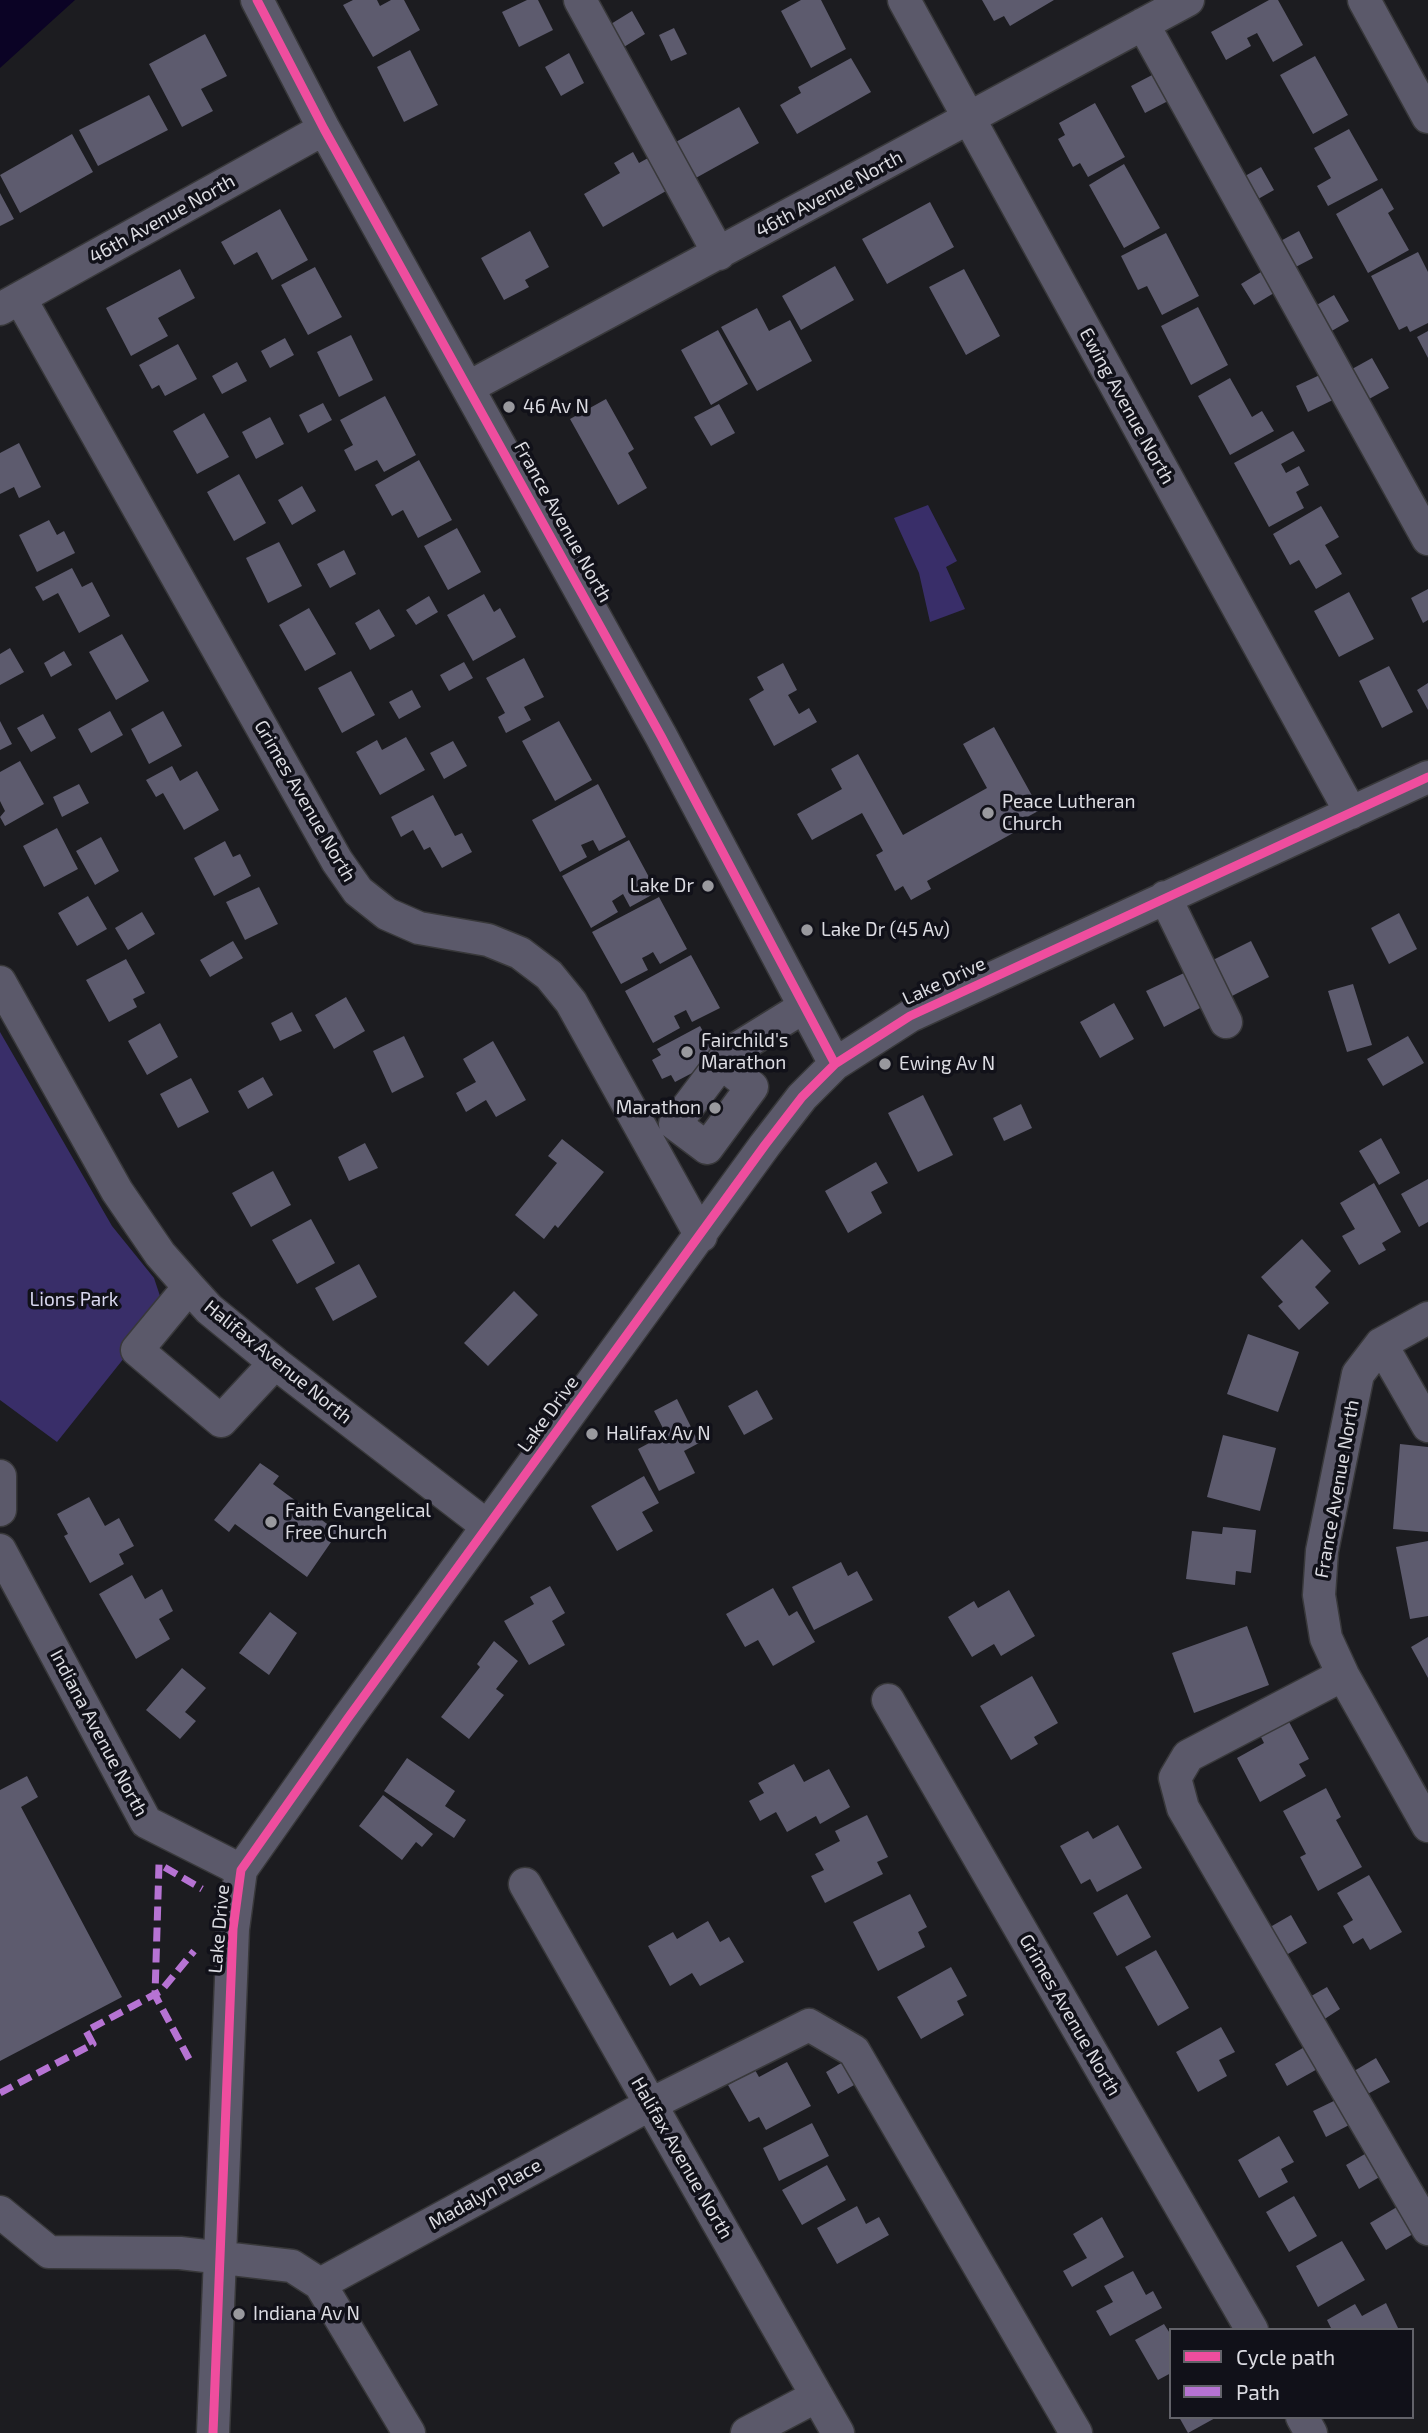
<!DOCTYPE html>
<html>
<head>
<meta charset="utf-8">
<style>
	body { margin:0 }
	#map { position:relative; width:1428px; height:2433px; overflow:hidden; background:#1c1c20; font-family:"Exo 2",sans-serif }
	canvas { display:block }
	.legend { position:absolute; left:1169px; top:2328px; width:245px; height:91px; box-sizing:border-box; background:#111119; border:2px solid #626269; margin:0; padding:9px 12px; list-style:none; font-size:21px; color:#dcdce2 }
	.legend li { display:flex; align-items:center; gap:14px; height:35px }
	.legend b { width:35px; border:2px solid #626269 }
</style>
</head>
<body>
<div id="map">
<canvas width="1428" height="2433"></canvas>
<ul class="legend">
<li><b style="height:9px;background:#ef4d9e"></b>Cycle path</li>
<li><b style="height:9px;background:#b673d3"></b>Path</li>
</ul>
</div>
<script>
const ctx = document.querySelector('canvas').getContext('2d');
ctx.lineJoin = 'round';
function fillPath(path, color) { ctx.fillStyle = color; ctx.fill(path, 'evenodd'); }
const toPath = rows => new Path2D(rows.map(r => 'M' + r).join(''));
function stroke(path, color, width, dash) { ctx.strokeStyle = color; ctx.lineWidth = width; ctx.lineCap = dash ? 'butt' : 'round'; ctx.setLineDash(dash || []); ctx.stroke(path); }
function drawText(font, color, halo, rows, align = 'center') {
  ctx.font = font + ' "Exo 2",sans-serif'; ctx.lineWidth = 7; ctx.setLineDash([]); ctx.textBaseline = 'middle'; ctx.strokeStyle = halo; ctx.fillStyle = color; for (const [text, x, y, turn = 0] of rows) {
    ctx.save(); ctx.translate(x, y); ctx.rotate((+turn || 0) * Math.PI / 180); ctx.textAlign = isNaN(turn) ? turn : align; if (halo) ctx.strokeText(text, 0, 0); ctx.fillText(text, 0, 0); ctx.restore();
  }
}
const green = toPath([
	[928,505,957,561,946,567,965,609,930,622,919,573,894,518],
	[0,1032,112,1226,154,1278,164,1308,57,1442,0,1400]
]);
const water = toPath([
	[0,0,75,0,0,68]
]);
const building = toPath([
	[353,0,377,0,380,6,391,0,404,0,420,30,373,57,343,5],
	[527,0,538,0,553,30,519,47,502,12],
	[801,0,821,0,846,49,811,68,781,11],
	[982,0,1054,0,1010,26,1004,16,994,21],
	[1269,0,1278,0,1303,45,1273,62,1257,33,1247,38,1251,46,1226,60,1211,32],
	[632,11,645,34,619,50,606,27],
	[674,28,687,54,671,61,659,35],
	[205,34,227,76,201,89,213,111,182,127,149,64],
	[410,50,438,105,404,122,377,67],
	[569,53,584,83,561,96,545,67],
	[1315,56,1348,115,1313,134,1280,75],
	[851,58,871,92,797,134,780,105,801,93,798,87],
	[1154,74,1168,101,1145,113,1131,86],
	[149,95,168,130,98,166,79,130],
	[1095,103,1125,157,1088,177,1080,163,1073,167,1058,139,1065,135,1059,123],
	[739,107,759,143,694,179,674,143],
	[1349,129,1378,180,1328,206,1317,186,1331,178,1314,148],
	[72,134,93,172,20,213,0,175],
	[633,152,639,163,648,158,666,191,603,227,584,194,620,173,614,163],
	[1124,164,1160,228,1124,248,1089,185],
	[1261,167,1274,190,1251,203,1238,180],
	[1382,188,1394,209,1388,213,1409,250,1368,273,1336,214],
	[0,193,14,219,0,226],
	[930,202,954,247,887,284,862,239],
	[280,209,308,260,272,280,257,252,234,265,221,242],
	[530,231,549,267,525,280,529,287,504,300,481,258],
	[1299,231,1313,258,1288,271,1275,244],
	[1166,233,1199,296,1162,315,1147,286,1138,290,1121,256],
	[1418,252,1428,272,1428,323,1410,332,1407,326,1399,330,1371,276],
	[835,266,854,300,801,330,782,296],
	[315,267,342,317,308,335,281,285],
	[180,269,195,298,158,318,168,336,131,356,106,308],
	[964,269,1000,336,966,355,929,287],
	[1261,272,1274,293,1254,305,1241,284],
	[1334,295,1349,321,1323,336,1308,310],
	[1198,307,1228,365,1191,385,1161,326],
	[757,308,769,331,790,320,812,361,757,391,721,327],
	[718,330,748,384,711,405,681,350],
	[1428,331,1428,358,1417,337],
	[351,335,373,380,339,397,317,352],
	[285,338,294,355,270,368,261,351],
	[178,344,197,379,165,396,159,385,152,389,139,365],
	[1372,358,1389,388,1360,404,1343,374],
	[237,362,247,381,222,394,212,376],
	[1322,374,1335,399,1308,412,1296,386],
	[1230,378,1252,417,1262,411,1274,431,1230,455,1198,396],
	[385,396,416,455,384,472,377,460,355,471,344,450,353,445,340,420],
	[606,399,634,449,628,453,647,488,618,505,570,419],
	[323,403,332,420,308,433,299,415],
	[719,404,735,433,711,446,694,417],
	[204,413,229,457,197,474,173,431],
	[270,417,284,444,256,459,242,432],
	[1293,431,1305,451,1281,464,1286,473,1299,466,1309,485,1296,492,1304,508,1269,527,1234,463],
	[19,443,41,487,19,498,14,487,0,494,0,453],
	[419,460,452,520,418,538,403,510,392,516,375,485],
	[239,474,266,523,234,541,207,492],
	[302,486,316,511,292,525,278,500],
	[1321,506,1339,537,1325,545,1342,574,1316,589,1299,560,1290,565,1273,534],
	[49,520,57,535,64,531,75,553,37,572,19,535],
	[457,528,481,572,448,590,424,546],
	[279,542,302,586,268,603,246,558],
	[344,550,356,574,330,588,317,564],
	[72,568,82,587,92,582,110,616,79,633,58,593,43,601,35,587],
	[1428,589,1428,620,1423,623,1411,598],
	[1349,592,1374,639,1339,657,1314,611],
	[484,594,494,612,500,608,516,637,473,661,447,615],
	[429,596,438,612,416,625,406,610],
	[309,608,336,654,305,671,279,625],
	[379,609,395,636,370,650,355,623],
	[122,634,149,681,116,700,89,652],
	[10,648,24,672,0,685,0,654],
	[64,651,72,665,51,677,44,663],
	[524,658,544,697,524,707,531,720,506,733,498,717,505,713,486,678],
	[464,662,473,678,449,691,440,675],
	[783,663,797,690,788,695,799,714,809,708,817,722,774,746,749,699,764,690,757,677],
	[1389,666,1413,712,1382,728,1359,681],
	[351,671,375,715,342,733,318,688],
	[1428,683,1428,710,1417,690],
	[412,690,421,707,399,719,389,702],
	[110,711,123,735,91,753,78,729],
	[163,711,182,746,149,764,131,729],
	[43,714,56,738,31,752,17,728],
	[0,721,12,744,0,750],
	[559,721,592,780,555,801,522,741],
	[994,727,1040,810,1011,826,1015,832,927,881,931,889,911,900,903,886,895,891,876,855,883,851,862,813,812,840,797,814,842,789,831,769,858,754,903,835,987,788,963,744],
	[406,737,425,770,380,795,356,752,377,740,382,750],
	[453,741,467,766,444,779,430,753],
	[20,761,44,804,5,826,0,817,5,811,0,801,0,772],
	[172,766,180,781,197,771,219,810,184,830,163,793,156,797,146,780],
	[79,784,89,803,62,817,53,797],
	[598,784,626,837,599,851,593,840,581,845,587,857,560,872,532,820],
	[433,795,455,836,462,833,472,852,442,868,430,847,424,850,413,830,401,837,391,817],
	[57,828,78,869,44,887,23,846],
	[101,837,119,871,95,885,76,851],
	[629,840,657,892,630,907,623,894,612,901,618,912,591,928,562,876],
	[225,841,233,857,240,854,251,876,214,896,194,858],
	[259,887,278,924,245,940,226,902],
	[88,896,107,929,77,946,58,913],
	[659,897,687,949,660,964,653,952,648,955,642,958,648,970,621,984,592,932],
	[142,912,155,934,128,950,115,928],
	[1399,913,1417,949,1389,964,1371,928],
	[233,941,243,958,210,977,200,960],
	[1251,941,1269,977,1232,996,1213,960],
	[691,955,720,1008,692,1022,686,1010,674,1016,680,1028,653,1043,625,991],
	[126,959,145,993,133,999,137,1007,109,1022,86,980],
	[1184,973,1202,1007,1164,1027,1146,991],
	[1353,984,1372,1045,1347,1052,1328,991],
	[346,997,365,1031,334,1049,315,1015],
	[1114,1003,1134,1039,1100,1058,1080,1022],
	[292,1012,302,1031,280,1041,271,1023],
	[160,1023,178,1057,147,1075,128,1041],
	[700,1026,719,1059,675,1082,671,1075,662,1079,652,1060,661,1055,657,1049],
	[404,1036,424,1077,392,1093,373,1051],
	[1408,1036,1424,1063,1383,1086,1367,1059],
	[493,1041,526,1100,496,1117,486,1100,466,1112,456,1093,476,1082,463,1059],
	[263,1077,273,1095,248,1109,238,1091],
	[191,1078,209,1112,178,1128,160,1094],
	[923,1095,953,1155,918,1172,888,1113],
	[1021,1104,1032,1128,1004,1141,993,1118],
	[1381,1138,1400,1173,1379,1185,1359,1151],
	[562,1139,604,1172,558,1228,555,1225,544,1239,515,1215,557,1163,548,1156],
	[365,1143,378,1168,349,1181,338,1157],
	[876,1162,888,1183,871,1192,882,1213,848,1233,825,1191],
	[273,1171,291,1205,251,1227,232,1193],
	[1428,1179,1428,1222,1419,1227,1401,1194],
	[1374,1183,1401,1232,1382,1243,1386,1250,1359,1265,1342,1236,1355,1229,1340,1203],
	[311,1219,335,1263,297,1284,272,1240],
	[1302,1239,1331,1271,1315,1287,1329,1303,1299,1330,1278,1306,1283,1302,1261,1277],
	[359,1264,377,1297,333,1321,315,1288],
	[514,1291,538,1315,488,1366,464,1343],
	[1248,1334,1299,1352,1278,1412,1227,1394],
	[757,1390,773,1419,744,1435,728,1406],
	[677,1399,699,1443,684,1451,695,1473,659,1491,638,1449,666,1434,654,1411],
	[1223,1435,1276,1448,1260,1511,1207,1497],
	[1400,1444,1428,1447,1428,1532,1393,1529],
	[260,1463,279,1476,273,1484,338,1532,307,1577,235,1524,229,1532,214,1520],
	[644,1476,659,1503,642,1512,653,1531,617,1551,591,1506],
	[89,1497,105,1526,119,1518,134,1546,119,1554,124,1564,90,1583,64,1536,68,1534,57,1514],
	[1223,1527,1256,1530,1251,1573,1236,1571,1235,1585,1186,1579,1192,1531,1222,1534],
	[1428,1541,1428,1616,1410,1619,1396,1547],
	[841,1562,848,1576,857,1571,873,1600,814,1630,792,1587],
	[132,1575,145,1599,162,1589,173,1611,159,1619,170,1639,136,1659,99,1594],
	[550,1586,565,1613,552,1621,565,1645,529,1665,504,1621,534,1604,530,1597],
	[773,1588,789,1616,797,1611,815,1642,773,1666,758,1640,745,1647,726,1614],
	[1009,1590,1035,1636,1001,1656,994,1644,972,1657,948,1617,974,1601,978,1608],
	[270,1612,297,1633,269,1675,239,1653],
	[1247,1626,1269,1685,1194,1713,1172,1653],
	[1428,1637,1428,1678,1411,1647],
	[494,1641,518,1661,496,1689,504,1695,469,1739,441,1717,480,1667,477,1664],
	[182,1668,206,1688,185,1712,196,1721,180,1739,146,1710],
	[1032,1676,1058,1723,1034,1737,1038,1744,1011,1760,980,1706],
	[1288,1720,1309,1759,1299,1764,1306,1776,1260,1802,1237,1758,1264,1743,1260,1735],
	[407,1758,455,1791,445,1806,466,1820,454,1838,384,1791],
	[794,1764,804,1782,829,1769,850,1807,820,1824,816,1816,787,1832,776,1812,760,1821,749,1801,764,1793,758,1783],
	[27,1776,38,1797,21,1807,122,1997,0,2061,0,1790],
	[1326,1788,1341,1817,1336,1820,1362,1867,1318,1891,1300,1857,1306,1854,1283,1811],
	[383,1795,433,1834,422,1847,416,1842,402,1860,359,1826],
	[867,1815,888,1857,877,1862,883,1874,825,1903,811,1876,824,1870,815,1854,840,1841,835,1831],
	[1118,1825,1142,1868,1097,1892,1090,1879,1081,1884,1060,1846,1088,1831,1093,1839],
	[1369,1875,1402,1932,1370,1950,1363,1938,1353,1944,1343,1926,1353,1920,1337,1893],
	[910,1894,927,1927,918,1932,925,1947,878,1971,853,1922],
	[1127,1894,1151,1937,1117,1956,1093,1913],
	[1291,1915,1307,1943,1281,1958,1265,1930],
	[708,1921,720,1942,729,1937,744,1962,700,1986,692,1973,670,1986,648,1946,673,1932,677,1939],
	[1156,1950,1189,2008,1158,2026,1125,1967],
	[951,1967,967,1996,957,2001,964,2015,921,2039,897,1997],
	[1327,1987,1340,2009,1320,2022,1306,1999],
	[1221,2027,1235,2052,1219,2060,1227,2076,1198,2092,1176,2052],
	[1308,2045,1321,2067,1287,2086,1275,2064],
	[1376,2058,1390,2082,1362,2097,1349,2074],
	[787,2062,811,2106,766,2130,759,2117,749,2122,728,2085,755,2070,759,2077],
	[843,2062,856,2084,838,2094,826,2072],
	[1340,2098,1353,2123,1326,2137,1313,2111],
	[812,2123,829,2156,779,2181,763,2148],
	[1279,2136,1294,2162,1281,2169,1288,2182,1259,2198,1238,2160],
	[1370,2151,1383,2175,1359,2189,1346,2165],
	[827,2165,846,2200,802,2225,782,2190],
	[1294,2196,1317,2236,1289,2252,1266,2212],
	[1402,2204,1418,2231,1386,2250,1370,2223],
	[857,2206,866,2224,879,2217,889,2235,837,2264,817,2228],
	[1102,2217,1124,2257,1072,2287,1063,2271,1087,2258,1073,2234],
	[1342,2241,1365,2280,1318,2307,1296,2266],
	[1133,2271,1146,2295,1153,2291,1162,2308,1110,2336,1096,2311,1113,2302,1104,2286],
	[1386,2303,1399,2330,1332,2330,1327,2320,1355,2304,1362,2316],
	[1164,2324,1171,2335,1171,2373,1158,2380,1135,2340],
	[1179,2417,1217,2417,1188,2433]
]);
const minor = toPath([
	[257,0,324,129,661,736,835,1064],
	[580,0,719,254],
	[904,0,1351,813],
	[1364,0,1428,117],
	[1143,24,1428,539],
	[20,298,337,861,358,891,387,914,419,928,488,940,520,953,549,975,571,1002,701,1236],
	[0,309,324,129],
	[469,387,1188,0],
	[1165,897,1226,1022],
	[0,982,117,1191,160,1254,189,1287,209,1309,275,1363,487,1526],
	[721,1063,752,1087,707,1148,675,1124,721,1063,728,1054,804,1007],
	[189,1287,137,1350,221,1421,275,1363],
	[1428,1318,1381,1344,1358,1374,1322,1551,1319,1595,1326,1638,1343,1675,1428,1826],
	[1381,1344,1428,1426],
	[0,1476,0,1510],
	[0,1550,146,1822,241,1870],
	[1343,1675,1188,1756,1175,1778,1183,1808,1428,2229],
	[888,1700,1252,2330],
	[525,1884,838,2433],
	[0,2212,49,2252,180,2253,292,2266,320,2284,409,2433],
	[320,2284,651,2104,809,2025,854,2051,1076,2433],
	[1302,2417,1311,2433],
	[213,2433,233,1929,241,1870,348,1718,765,1145,802,1097,835,1064,910,1016,1428,777],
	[747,2433,817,2396]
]);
const quiet = toPath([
	[189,2059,155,1995,159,1864,202,1889],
	[0,2093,93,2044,86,2031,161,1991,194,1951]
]);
const cycleway = toPath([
	[257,0,324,129,661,736,835,1064],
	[213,2433,233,1929,241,1870,348,1718,765,1145,802,1097,835,1064,910,1016,1428,777]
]);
const markers = [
	[509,407,7,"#99999e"],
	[988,813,7,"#99999e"],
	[708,886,7,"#99999e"],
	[807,930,7,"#99999e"],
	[687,1052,7,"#99999e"],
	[885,1064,7,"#99999e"],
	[715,1108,7,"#99999e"],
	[592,1434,7,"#99999e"],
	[271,1522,7,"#99999e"],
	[239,2314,7,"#99999e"]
];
const streetNames = [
	["46th Avenue North",829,194,-28],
	["46th Avenue North",162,219,-29],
	["Ewing Avenue North",1127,406,61],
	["France Avenue North",563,522,61],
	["Grimes Avenue North",305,801,60],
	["Lake Drive",944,981,-25],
	["Halifax Avenue North",278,1362,39],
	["Lake Drive",548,1414,-54],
	["France Avenue North",1337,1489,-80],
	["Indiana Avenue North",99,1733,62],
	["Lake Drive",219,1929,-85],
	["Grimes Avenue North",1070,2015,60],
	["Halifax Avenue North",682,2158,60],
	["Madalyn Place",485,2194,-29]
];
const poiNames = [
	["46 Av N",523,407],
	["Peace Lutheran",1002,802],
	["Church",1002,824],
	["Lake Dr",694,886,"right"],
	["Lake Dr (45 Av)",821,930],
	["Fairchild's",701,1041],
	["Marathon",701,1063],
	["Ewing Av N",899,1064],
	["Marathon",701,1108,"right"],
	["Halifax Av N",606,1434],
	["Faith Evangelical",285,1511],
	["Free Church",285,1533],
	["Indiana Av N",253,2314]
];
const parkNames = [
	["Lions Park",74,1300]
];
fillPath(green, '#392e69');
fillPath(water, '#0b0325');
fillPath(building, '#5d5b6e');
stroke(minor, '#38383a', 35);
stroke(minor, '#5b596a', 32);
stroke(quiet, '#b673d3', 7, [14, 7]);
stroke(cycleway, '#ef4d9e', 9);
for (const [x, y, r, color] of markers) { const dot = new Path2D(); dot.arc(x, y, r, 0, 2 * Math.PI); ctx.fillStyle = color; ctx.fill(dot); stroke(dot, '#111119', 2.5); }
drawText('19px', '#dcdce2', '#111119', streetNames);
drawText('19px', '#dcdce2', '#111119', poiNames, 'left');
drawText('19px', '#d9d8ef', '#111119', parkNames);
</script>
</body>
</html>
